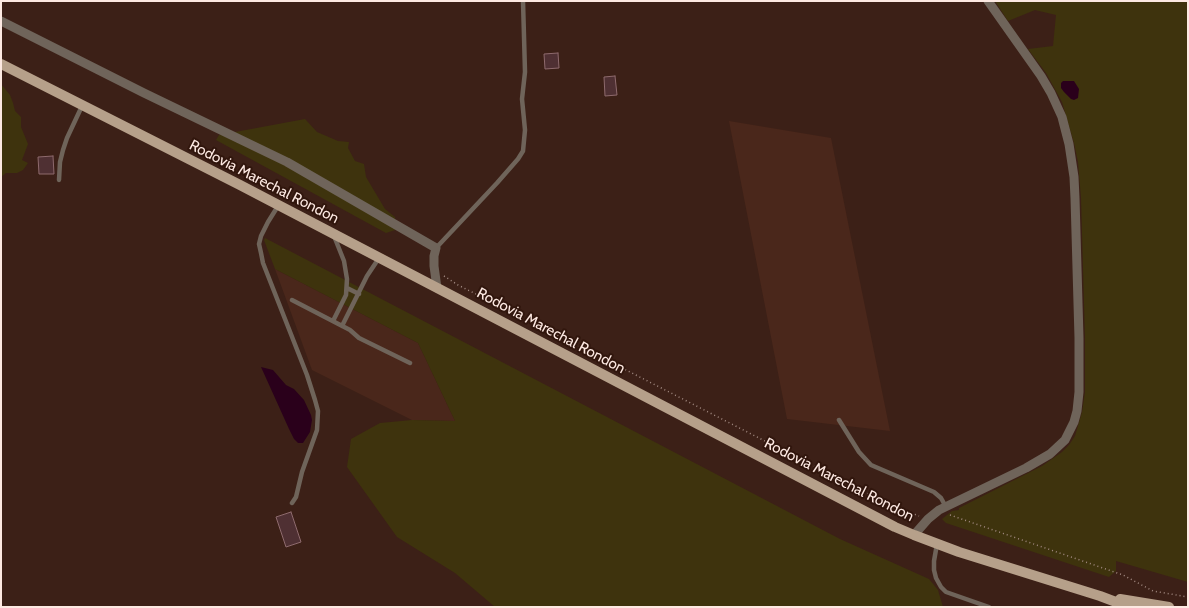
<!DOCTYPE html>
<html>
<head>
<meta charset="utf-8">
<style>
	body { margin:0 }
	#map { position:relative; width:1189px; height:608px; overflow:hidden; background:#3c2017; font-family:Cabin,sans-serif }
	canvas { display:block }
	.frame { position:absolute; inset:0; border:2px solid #fde9e2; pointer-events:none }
</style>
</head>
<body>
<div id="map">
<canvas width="1189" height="608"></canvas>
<div class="frame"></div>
</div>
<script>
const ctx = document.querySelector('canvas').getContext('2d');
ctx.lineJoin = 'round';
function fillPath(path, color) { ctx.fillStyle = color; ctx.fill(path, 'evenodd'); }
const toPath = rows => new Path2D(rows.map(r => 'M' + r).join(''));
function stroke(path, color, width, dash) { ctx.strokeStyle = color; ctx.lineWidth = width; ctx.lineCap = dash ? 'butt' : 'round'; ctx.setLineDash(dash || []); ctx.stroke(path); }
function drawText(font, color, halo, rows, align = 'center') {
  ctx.font = font + ' Cabin,sans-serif'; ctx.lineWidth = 4; ctx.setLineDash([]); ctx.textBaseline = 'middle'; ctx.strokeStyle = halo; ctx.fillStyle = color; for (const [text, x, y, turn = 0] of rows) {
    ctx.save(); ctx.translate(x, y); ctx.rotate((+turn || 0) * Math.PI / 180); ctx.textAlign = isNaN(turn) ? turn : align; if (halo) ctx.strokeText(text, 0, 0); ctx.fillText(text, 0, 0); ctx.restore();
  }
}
const built = toPath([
	[729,121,831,138,890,431,787,419],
	[275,269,418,343,455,421,412,420,312,370]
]);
const green = toPath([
	[995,1,1188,1,1188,582,1116,561,1116,571,1109,577,946,523,942,519,952,511,959,510,959,508,1042,466,1062,452,1069,445,1075,436,1082,412,1085,392,1085,338,1081,198,1078,162,1074,143,1062,102,1046,73,1028,49,1053,46,1056,15,1035,10,1008,21],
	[1,84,10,95,13,103,15,111,21,117,21,127,28,144,22,160,28,163,23,170,17,173,6,173,1,177],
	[305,119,317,132,338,141,349,142,348,148,355,161,364,164,366,177,385,209,395,217,395,230,386,233,216,140,219,135],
	[265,238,840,539,929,579,938,590,943,607,495,607,455,573,397,537,347,467,351,439,380,423,412,420,455,421,418,343,275,269,264,240]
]);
const water = toPath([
	[1063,81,1074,81,1079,89,1078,98,1074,100,1071,99,1064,92,1061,88,1061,83],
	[261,367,273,370,286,385,294,389,304,400,311,415,312,420,310,432,303,443,298,443,294,439,289,429]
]);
const building = toPath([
	[558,53,559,68,545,69,544,54,558,53],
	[615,76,617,95,605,96,604,77,615,76],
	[53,156,54,174,39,174,38,157,53,156],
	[291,512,301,542,286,547,276,517,291,512]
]);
const path = toPath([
	[444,276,458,285,585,349,888,504,919,516],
	[950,515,1123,575,1153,591,1188,597]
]);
const service = toPath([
	[59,180,60,162,63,150,67,138,82,106],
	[278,206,268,222,261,236,259,244,261,253,263,263,307,375,315,400,318,411,317,430,302,472,296,497,292,503],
	[436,248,497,183,518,159,523,151,525,130,522,99,525,72,523,1],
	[347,288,359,294],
	[292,300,350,330,359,338,410,363],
	[333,321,346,295,347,279,344,261,334,236],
	[342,326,367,276,379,258],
	[839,420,859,452,871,465,934,492,941,498,946,507],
	[937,544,934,561,934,570,936,578,941,587,946,592,989,607]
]);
const minor = toPath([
	[1,21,144,93,287,162,436,248,434,256,434,266,437,288],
	[914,535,928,519,939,510,1026,468,1050,454,1065,440,1074,422,1077,411,1079,392,1079,338,1075,198,1074,177,1069,144,1062,117,1051,93,1041,76,988,1]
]);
const primary = toPath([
	[1,64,240,185,895,527,914,535,959,552,1100,596,1129,607],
	[1120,599,1169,607]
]);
const streetNames = [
	["Rodovia Marechal Rondon",264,182,27],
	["Rodovia Marechal Rondon",551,331,28],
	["Rodovia Marechal Rondon",839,480,27]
];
fillPath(built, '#4a271b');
fillPath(green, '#3e330d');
fillPath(water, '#2a001b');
fillPath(building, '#4f3033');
stroke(building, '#8e6a6d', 1);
stroke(path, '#a38b83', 1.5, [1, 3]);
stroke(service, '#6f645a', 4.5);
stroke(minor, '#6f645a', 9);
stroke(primary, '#b6a08a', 10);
drawText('15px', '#fde9e2', '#31160d', streetNames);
</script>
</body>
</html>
